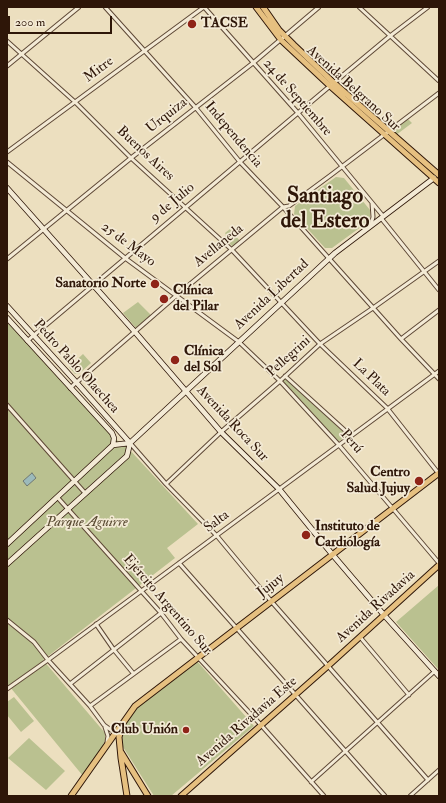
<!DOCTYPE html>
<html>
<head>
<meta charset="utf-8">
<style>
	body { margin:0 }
	#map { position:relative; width:446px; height:803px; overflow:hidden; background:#ecdfbf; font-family:"IM FELL Double Pica",serif }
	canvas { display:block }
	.frame { position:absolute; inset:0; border:8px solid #2e1608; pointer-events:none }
	.scale { position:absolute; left:8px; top:16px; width:104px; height:18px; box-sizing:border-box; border:2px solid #2e1608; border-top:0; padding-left:5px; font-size:12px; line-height:14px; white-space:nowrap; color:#2e1608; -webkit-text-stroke:3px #f3ead5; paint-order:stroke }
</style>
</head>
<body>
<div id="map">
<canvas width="446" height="803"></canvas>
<div class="frame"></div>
<div class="scale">200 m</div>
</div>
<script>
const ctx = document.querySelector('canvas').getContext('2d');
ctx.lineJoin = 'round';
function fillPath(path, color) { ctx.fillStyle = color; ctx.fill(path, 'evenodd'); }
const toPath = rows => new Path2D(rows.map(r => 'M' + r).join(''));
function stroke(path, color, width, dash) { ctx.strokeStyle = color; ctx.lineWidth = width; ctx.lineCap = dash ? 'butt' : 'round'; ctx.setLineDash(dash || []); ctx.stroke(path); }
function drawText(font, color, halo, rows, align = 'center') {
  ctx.font = font + ' "IM FELL Double Pica",serif'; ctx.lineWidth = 3.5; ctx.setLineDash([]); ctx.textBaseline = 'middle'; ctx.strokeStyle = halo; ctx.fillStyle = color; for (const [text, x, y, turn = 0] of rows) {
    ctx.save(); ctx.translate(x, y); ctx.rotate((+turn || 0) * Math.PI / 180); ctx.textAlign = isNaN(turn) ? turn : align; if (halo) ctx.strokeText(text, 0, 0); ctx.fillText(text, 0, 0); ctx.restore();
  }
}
const green = toPath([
	[406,117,412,123,396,135,391,130],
	[336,177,344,178,370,210,370,216,369,221,332,248,325,248,294,214,295,206],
	[230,229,240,241,233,247,224,238,226,235,225,233],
	[138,302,151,315,136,328,123,313],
	[7,322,117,440,128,448,198,524,167,548,175,558,43,660,105,733,105,740,102,748,83,776,10,687,7,689],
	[83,354,91,363,79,374,75,374,69,367],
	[287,376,347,436,336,443,281,380],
	[439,585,439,670,396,622],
	[196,660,254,726,171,796,154,796,123,747,122,735,126,721,138,707],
	[14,697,34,721,21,732,7,715,7,702],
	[29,738,65,771,46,790,8,758]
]);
const water = toPath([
	[32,473,36,478,27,486,23,481,32,473]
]);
const street = toPath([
	[105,7,196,108,240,162,283,207,401,339,439,379],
	[204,7,298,113,383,216],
	[359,7,439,81],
	[7,41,75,102,131,158,232,250,320,344,387,408,439,474],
	[7,66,79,7],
	[7,152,204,7],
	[7,162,125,258,239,342,280,381,338,444,439,563],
	[381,218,439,290],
	[371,225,373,217,372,203],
	[7,259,131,158,253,63,319,7],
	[401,339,439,310],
	[27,341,330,86,390,36,428,7],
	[285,376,350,435],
	[70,388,177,295,283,207,289,206,331,175,439,93],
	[7,405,85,493],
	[130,443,166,484,217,536,271,601,428,780],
	[166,484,221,432,280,381,320,344,373,308,439,261],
	[58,498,161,613,181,639,261,725,324,796],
	[179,563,385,796],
	[7,620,34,642,48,660,90,706,104,725,111,730,117,731],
	[96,624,114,650,133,673],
	[360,637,409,695],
	[70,684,161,613],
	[7,689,48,660,439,371],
	[90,706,181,639],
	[105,727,108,736,107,742],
	[311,782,435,671],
	[410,796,439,770]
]);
const secondary = toPath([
	[7,188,135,332,221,432,279,489,332,554,384,615,439,676],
	[7,306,76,382,130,443],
	[7,318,112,433,114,438,113,445],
	[130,443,335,253,434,178],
	[7,544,113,445,130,443],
	[7,564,127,456,130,443]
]);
const primary = toPath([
	[256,7,281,40,330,86,439,183],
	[263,7,279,30,294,45,334,83,439,175],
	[121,752,148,796],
	[71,796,121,725],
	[127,796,121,758,119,737,123,723,135,706,439,473],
	[181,796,328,666,439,565]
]);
const markers = [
	[192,24,5,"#8f2418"],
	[155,284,5,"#8f2418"],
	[164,299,5,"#8f2418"],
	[175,360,5,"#8f2418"],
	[419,481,5,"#8f2418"],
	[306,535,5,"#8f2418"],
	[186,730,4,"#8f2418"]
];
const poiNames = [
	["TACSE",201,24],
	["Sanatorio Norte",146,284,"right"],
	["Clínica",173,291],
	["del Pilar",173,307],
	["Clínica",184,352],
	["del Sol",184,368],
	["Centro",410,473,"right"],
	["Salud Jujuy",410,489,"right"],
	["Instituto de",315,527],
	["Cardiología",315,543],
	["Club Unión",178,730,"right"]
];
const streetNames = [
	["Mitre",99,70,-37],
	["Avenida Belgrano Sur",353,89,42],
	["24 de Septiembre",297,98,49],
	["Urquiza",167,116,-38],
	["Independencia",233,135,50],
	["Buenos Aires",145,154,43],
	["9 de Julio",173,203,-40],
	["25 de Mayo",128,245,37],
	["Avellaneda",219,246,-39],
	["Avenida Libertad",272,295,-43],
	["Pellegrini",289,357,-42],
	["Pedro Pablo Olaechea",76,367,48],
	["La Plata",371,378,44],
	["Avenida Roca Sur",232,424,47],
	["Perú",351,442,49],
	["Salta",217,522,-37],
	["Jujuy",271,586,-37],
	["Ejército Argentino Sur",167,605,49],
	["Avenida Rivadavia",376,607,-42],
	["Avenida Rivadavia Este",247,722,-41]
];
const parkNames = [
	["Parque Aguirre",87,523]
];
const townNames = [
	["Santiago",325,197],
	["del Estero",325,222]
];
fillPath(green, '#bac190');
fillPath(water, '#9cbabb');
stroke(water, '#707873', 1);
stroke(street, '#5e4836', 5);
stroke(secondary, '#2e1608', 6);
stroke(primary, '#2e1608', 7);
stroke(street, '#f3ead5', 3);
stroke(secondary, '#f3ead5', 4.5);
stroke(primary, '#e6c080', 5);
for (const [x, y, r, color] of markers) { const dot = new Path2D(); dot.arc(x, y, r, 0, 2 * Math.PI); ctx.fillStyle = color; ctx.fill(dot); stroke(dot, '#f3ead5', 1.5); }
drawText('bold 14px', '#2e1608', '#f3ead5', poiNames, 'left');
drawText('14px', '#2e1608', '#f3ead5', streetNames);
drawText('italic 14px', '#584931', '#f3ead5', parkNames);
drawText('bold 22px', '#2e1608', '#f3ead5', townNames);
</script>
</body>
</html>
